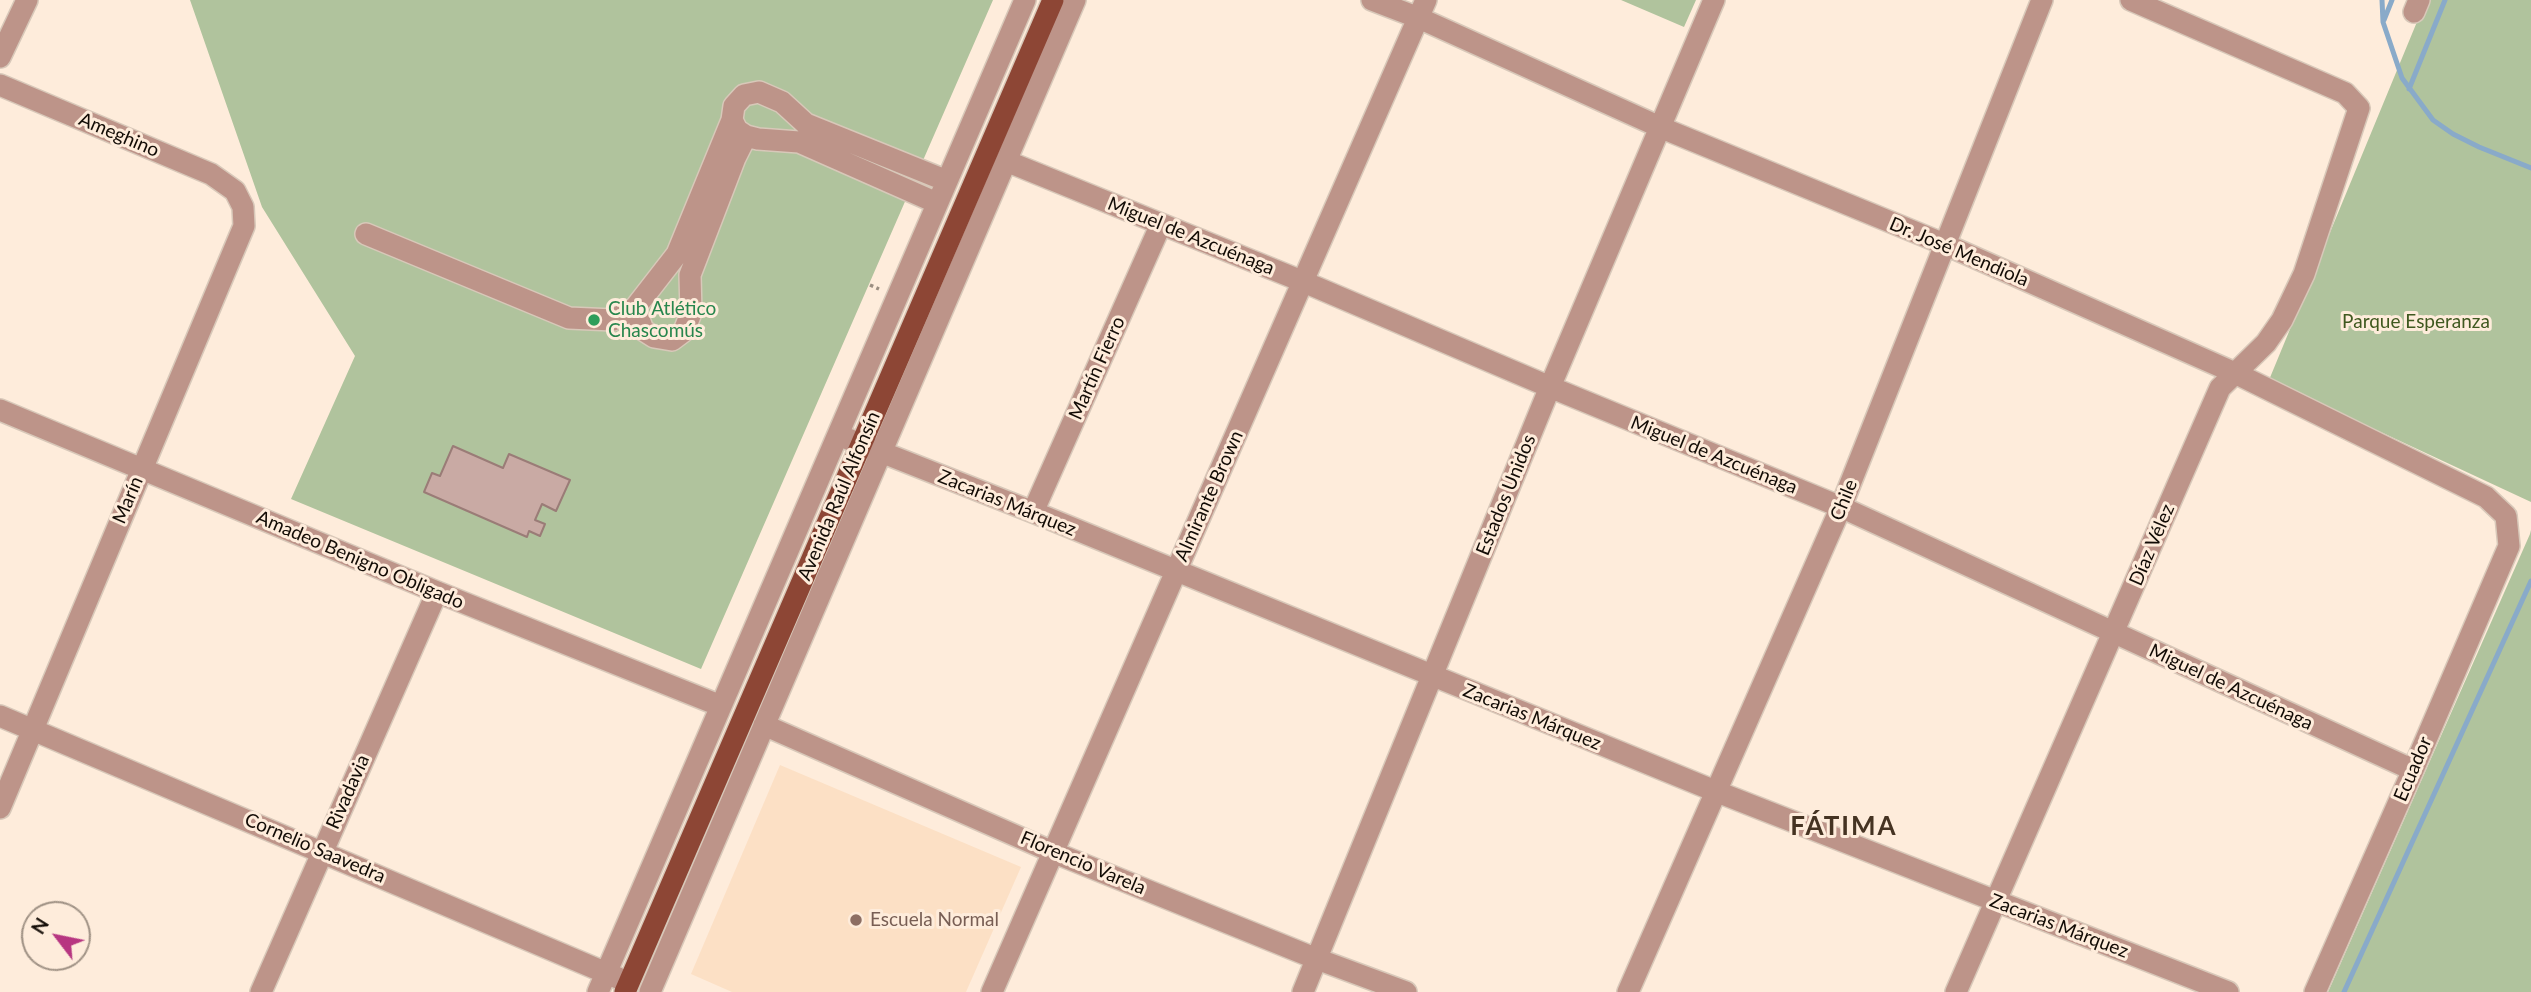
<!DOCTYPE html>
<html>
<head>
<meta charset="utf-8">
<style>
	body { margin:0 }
	#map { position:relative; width:2531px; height:992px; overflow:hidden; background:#feecdb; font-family:Lato,sans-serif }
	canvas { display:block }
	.north { position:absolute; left:21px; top:901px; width:70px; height:70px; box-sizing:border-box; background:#feecdb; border:2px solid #a09285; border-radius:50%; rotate:302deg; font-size:19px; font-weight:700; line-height:28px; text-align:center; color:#120b05 }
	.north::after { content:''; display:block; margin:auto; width:24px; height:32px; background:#b73681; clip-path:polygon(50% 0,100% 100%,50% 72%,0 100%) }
</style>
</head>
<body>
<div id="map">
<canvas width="2531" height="992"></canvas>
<div class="north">N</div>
</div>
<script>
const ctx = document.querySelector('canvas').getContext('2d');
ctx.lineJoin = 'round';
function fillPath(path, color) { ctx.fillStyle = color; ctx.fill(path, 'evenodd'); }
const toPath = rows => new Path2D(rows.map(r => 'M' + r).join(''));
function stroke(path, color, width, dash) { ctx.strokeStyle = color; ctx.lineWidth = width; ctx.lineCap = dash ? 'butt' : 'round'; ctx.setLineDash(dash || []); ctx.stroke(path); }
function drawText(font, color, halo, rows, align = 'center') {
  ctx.font = font + ' Lato,sans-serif'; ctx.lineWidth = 6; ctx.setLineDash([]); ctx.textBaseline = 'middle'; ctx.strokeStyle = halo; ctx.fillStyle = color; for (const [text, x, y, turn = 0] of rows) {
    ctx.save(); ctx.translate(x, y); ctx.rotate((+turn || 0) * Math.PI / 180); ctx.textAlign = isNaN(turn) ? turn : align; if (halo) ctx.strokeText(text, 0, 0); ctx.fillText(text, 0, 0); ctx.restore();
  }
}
const built = toPath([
	[780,765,1021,867,966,992,732,992,691,974]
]);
const green = toPath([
	[190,0,993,0,701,669,291,499,355,356,262,207],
	[1621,0,1696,0,1684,27],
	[2426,0,2531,0,2531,502,2269,380],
	[2531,530,2531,992,2328,992,2530,534]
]);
const stream = toPath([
	[2382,0,2383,22,2402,78,2433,120,2453,134,2479,147,2531,168],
	[2384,20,2392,0],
	[2409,89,2445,0],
	[2344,992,2531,581]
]);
const building = toPath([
	[453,446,503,468,509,454,570,480,556,511,542,504,535,520,545,524,540,536,529,531,527,537,424,492,432,473,440,476,453,446]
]);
const path = toPath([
	[870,285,879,289]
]);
const minor = toPath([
	[1372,0,1419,18,1662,128,1944,244,2235,373,2486,497,2506,516,2509,546,2413,770,2315,992],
	[2414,12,2419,0],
	[0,57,27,0],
	[0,85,211,174,235,191,243,207,244,226,0,808],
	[1006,161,1304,282,1550,387,1841,507,2413,770],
	[937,203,799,142,758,139,746,136,737,130,732,120,734,106,744,95,759,92,782,102,806,124,947,181],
	[366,234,569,318,613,320,635,308,677,254,732,120],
	[635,308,643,330,654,337,672,340,684,331,691,313,690,275,735,158,746,136],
	[0,410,437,592,721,706],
	[838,435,1033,512,1715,791,2228,992],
	[1033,512,1161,224],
	[0,716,618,978],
	[764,725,1055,853,1317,959,1406,992],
	[261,992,437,592],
	[598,992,1025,0],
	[650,992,1075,0],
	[992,992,1426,0],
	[1303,992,1550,387,1714,0],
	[1628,992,1841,507,2042,0],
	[1956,992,2220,388,2266,343,2282,320,2304,274,2359,108,2345,93,2131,0]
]);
const major = toPath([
	[625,992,1053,0]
]);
const markers = [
	[594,320,7,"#2e9e5b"],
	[856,920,7,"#8d6e63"]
];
const streetNames = [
	["Ameghino",119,135,23],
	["Miguel de Azcuénaga",1191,236,22],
	["Dr. José Mendiola",1959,252,23],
	["Martín Fierro",1097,368,-66],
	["Miguel de Azcuénaga",1714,455,22],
	["Estados Unidos",1506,495,-68],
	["Avenida Raúl Alfonsín",839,496,-67],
	["Almirante Brown",1209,496,-66],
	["Marín",128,500,-67],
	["Chile",1844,500,-68],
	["Zacarias Márquez",1007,503,22],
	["Díaz Vélez",2152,545,-67],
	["Amadeo Benigno Obligado",360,560,23],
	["Miguel de Azcuénaga",2231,687,25],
	["Zacarias Márquez",1532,717,22],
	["Ecuador",2413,769,-67],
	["Rivadavia",348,792,-66],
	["Cornelio Saavedra",315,848,23],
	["Florencio Varela",1083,863,23],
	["Zacarias Márquez",2059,926,21]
];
const leisureNames = [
	["Club Atlético",608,309],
	["Chascomús",608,331]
];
const parkNames = [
	["Parque Esperanza",2416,322]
];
const educationNames = [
	["Escuela Normal",870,920]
];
const districtNames = [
	["FÁTIMA",1844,827]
];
fillPath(built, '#fce0c5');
fillPath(green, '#b0c39d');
stroke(stream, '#89aac9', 5);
fillPath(building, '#c9aaa4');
stroke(building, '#9a7c77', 2);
stroke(minor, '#d8c8b9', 24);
stroke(major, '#d8c8b9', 24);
stroke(path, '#9b8e81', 3.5, [3.5, 3.5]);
stroke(minor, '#bd9489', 21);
stroke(major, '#8d4635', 21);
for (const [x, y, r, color] of markers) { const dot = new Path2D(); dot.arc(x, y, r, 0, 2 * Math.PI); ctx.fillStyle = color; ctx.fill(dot); stroke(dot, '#feecdb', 2.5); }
drawText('19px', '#120b05', '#feecdb', streetNames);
drawText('19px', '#27864d', '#feecdb', leisureNames, 'left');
drawText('19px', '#3f581f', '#feecdb', parkNames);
drawText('19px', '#785e54', '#feecdb', educationNames, 'left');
ctx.letterSpacing = '2px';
drawText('bold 26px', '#453322', '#feecdb', districtNames);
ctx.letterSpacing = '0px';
</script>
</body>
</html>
